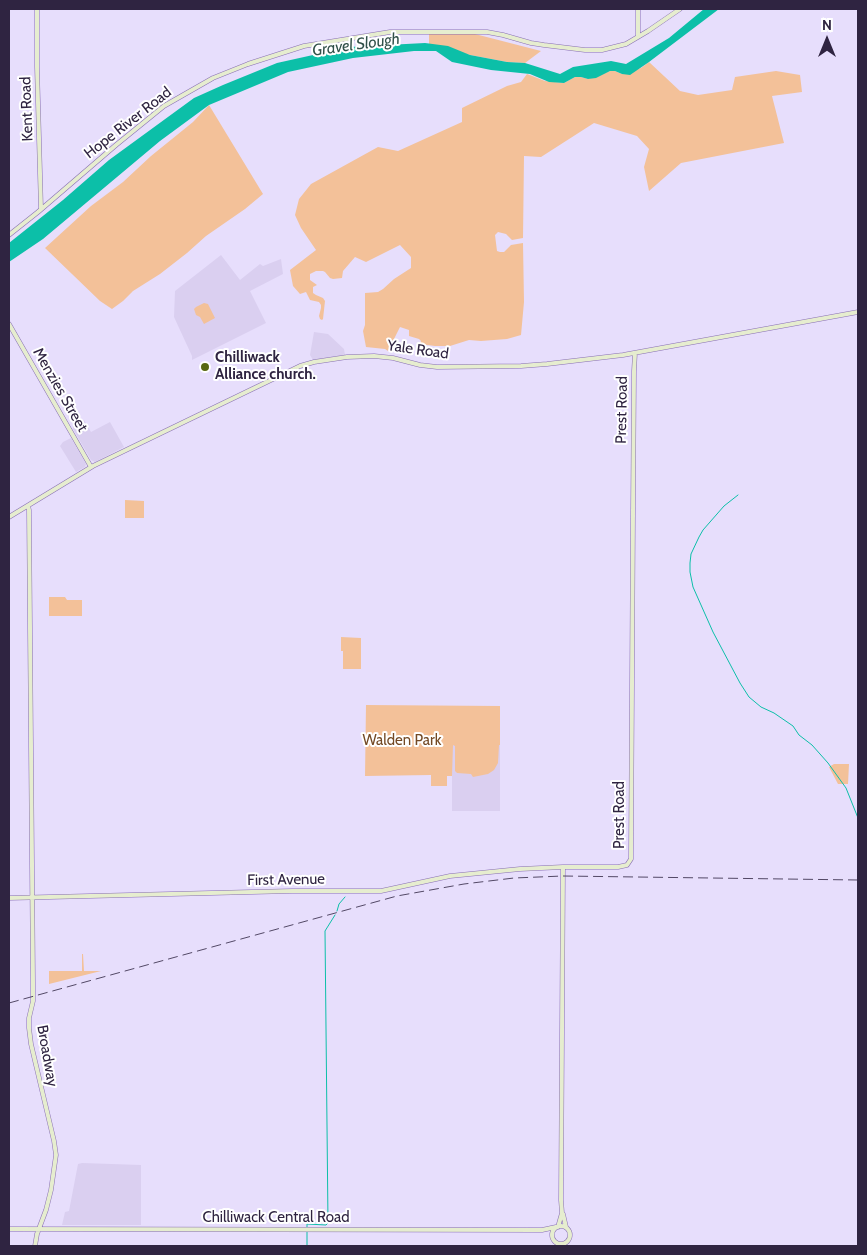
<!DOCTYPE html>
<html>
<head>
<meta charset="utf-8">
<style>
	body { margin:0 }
	#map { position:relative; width:867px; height:1255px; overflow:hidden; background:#e7defc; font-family:Cabin,sans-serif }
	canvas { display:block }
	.frame { position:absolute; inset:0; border:10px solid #2f2441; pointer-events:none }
	.north { position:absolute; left:802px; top:15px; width:50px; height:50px; -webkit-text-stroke:4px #fff; paint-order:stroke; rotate:0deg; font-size:14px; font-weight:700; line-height:20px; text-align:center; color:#2f2441 }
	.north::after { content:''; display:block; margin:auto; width:18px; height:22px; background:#2f2441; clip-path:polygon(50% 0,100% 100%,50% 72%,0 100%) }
</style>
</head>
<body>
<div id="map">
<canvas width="867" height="1255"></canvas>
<div class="frame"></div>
<div class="north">N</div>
</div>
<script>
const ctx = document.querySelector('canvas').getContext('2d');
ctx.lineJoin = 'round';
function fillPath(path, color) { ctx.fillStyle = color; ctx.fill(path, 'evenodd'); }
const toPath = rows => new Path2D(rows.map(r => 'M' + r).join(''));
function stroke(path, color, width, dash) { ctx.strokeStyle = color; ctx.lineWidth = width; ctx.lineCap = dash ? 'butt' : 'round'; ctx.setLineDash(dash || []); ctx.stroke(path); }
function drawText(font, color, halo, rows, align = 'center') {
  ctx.font = font + ' Cabin,sans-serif'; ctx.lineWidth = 4; ctx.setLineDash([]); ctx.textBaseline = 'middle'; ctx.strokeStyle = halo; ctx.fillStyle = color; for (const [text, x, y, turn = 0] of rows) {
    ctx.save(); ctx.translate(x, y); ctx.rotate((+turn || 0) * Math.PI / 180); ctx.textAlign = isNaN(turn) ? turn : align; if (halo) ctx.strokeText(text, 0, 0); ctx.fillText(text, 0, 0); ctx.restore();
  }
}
const built = toPath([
	[221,255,240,280,260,264,263,266,281,259,283,274,250,291,266,323,192,360,192,356,174,317,175,291],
	[314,332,328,334,344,349,345,355,313,360,310,355],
	[84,420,91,432,110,422,124,447,95,462,91,460,73,429,73,426],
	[71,438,86,464,85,467,76,472,60,446,63,442],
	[452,745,500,745,500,811,452,811],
	[82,1163,141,1165,141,1225,62,1225,65,1212,69,1211,78,1164]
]);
const green = toPath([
	[429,34,475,34,541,51,525,63,507,62,470,55,429,44],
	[649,62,680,91,698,95,732,90,735,77,776,71,800,75,802,92,772,96,784,143,681,163,649,191,644,167,649,149,637,136,594,123,541,157,524,156,523,238,512,240,506,234,498,232,495,235,497,251,500,252,504,252,511,245,523,243,524,302,521,335,507,339,481,341,469,340,450,346,435,346,420,344,421,341,419,339,409,336,409,330,400,327,388,351,385,349,366,347,363,331,365,325,365,293,378,292,383,289,394,279,411,268,411,257,400,245,366,262,355,257,343,271,342,278,333,279,330,278,325,272,323,271,316,271,310,274,310,280,317,285,313,287,313,293,316,295,323,298,325,301,323,319,322,320,320,319,319,316,321,308,321,305,319,302,310,300,306,292,300,294,293,286,290,270,316,250,301,228,295,215,299,199,311,184,378,147,398,151,462,122,462,108,507,86,521,82,527,74,545,81,564,83,575,77,581,77,588,79,610,71,615,71,622,74,641,68],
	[209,105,263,194,245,209,206,236,187,253,160,274,133,291,123,301,112,309,100,301,45,248,91,206,123,182,151,156,193,122],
	[204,303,208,304,215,318,204,324,200,317,196,315,194,309,196,307],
	[125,500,144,501,144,518,125,518],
	[49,597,65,597,67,600,82,600,82,616,49,616],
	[341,637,361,638,361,669,343,669,343,651,341,651],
	[366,705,500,706,500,745,499,745,498,763,494,770,488,774,473,777,471,774,457,773,455,771,455,746,453,745,452,776,447,776,447,786,431,786,431,775,365,776],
	[834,764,849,764,848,784,838,784,829,767],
	[82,954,83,954,84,971,101,971,49,984,49,971,82,971]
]);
const water = toPath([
	[704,9,719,9,649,62,630,75,622,74,615,71,610,71,596,78,588,79,581,77,575,77,564,83,549,82,530,74,491,70,452,62,436,51,414,51,353,58,288,72,209,105,160,141,43,239,9,262,9,243,63,200,109,160,194,98,223,85,277,63,349,47,425,43,448,46,470,55,507,62,525,63,560,74,573,67,611,61,626,64,669,38]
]);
const stream = toPath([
	[738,495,724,506,703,530,699,537,691,554,690,563,690,572,693,587,713,632,740,683,749,697,761,707,774,713,793,726,799,735,812,745,828,763,846,788,858,818],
	[337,911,339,904,345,897],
	[307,1227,307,1224,326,1225,328,1223,325,931,335,915],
	[307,1246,307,1232]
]);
const secondary = toPath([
	[37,9,37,67,41,209],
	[638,37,638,9],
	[9,235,38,212,116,145,164,106,213,78,248,64,304,46,390,32,487,32,503,35,531,43,544,45,585,50,602,50,626,44,648,31,680,9],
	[9,324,91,467],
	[28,506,29,510,33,982,33,1001,29,1018,29,1028,31,1044,54,1141,56,1155,51,1190,46,1210,37,1234,35,1246],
	[9,517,93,466,300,366,314,362,347,357,374,356,393,358,420,365,437,367,521,366,547,364,623,355,858,312],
	[563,867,561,1200,562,1213,563,1214,566,1227],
	[9,898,292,891,381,891,450,876,520,869,563,867,618,867,627,865,631,859,631,856,633,513,634,371,635,353],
	'552 1235a9 9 0 1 1 18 0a9 9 0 1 1-18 0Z',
	[558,1227,562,1213],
	[9,1229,542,1230,556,1227]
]);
const rail = toPath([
	[9,1003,397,896,464,884,514,878,563,876,858,880]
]);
const markers = [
	[205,367,5,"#586811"]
];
const streetNames = [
	["Kent Road",27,109,-92],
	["Hope River Road",128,123,-38],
	["Yale Road",418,350,8],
	["Menzies Street",60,390,60],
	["Prest Road",622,410,-89],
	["Prest Road",620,815,-90],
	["First Avenue",286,880,-1],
	["Broadway",47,1056,80],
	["Chilliwack Central Road",276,1218]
];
const poiNames = [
	["Chilliwack",215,358],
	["Alliance church.",215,375]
];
const parkNames = [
	["Walden Park",402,741]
];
const waterNames = [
	["Gravel Slough",356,45,-8]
];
fillPath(built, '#dacff0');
fillPath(green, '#f3c199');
fillPath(water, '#0cbfa8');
stroke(stream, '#0cbfa8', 1);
stroke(secondary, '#886fb4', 5);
stroke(secondary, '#e6edcf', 4);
stroke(rail, '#524865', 1, [10, 5]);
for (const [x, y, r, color] of markers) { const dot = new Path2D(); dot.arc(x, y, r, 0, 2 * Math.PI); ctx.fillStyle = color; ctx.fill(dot); stroke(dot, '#fff', 2); }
drawText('15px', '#2f2441', '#fff', streetNames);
drawText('bold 15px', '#2f2441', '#fff', poiNames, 'left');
drawText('15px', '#734924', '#fff', parkNames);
drawText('italic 16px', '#315049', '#fff', waterNames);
</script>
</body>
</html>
